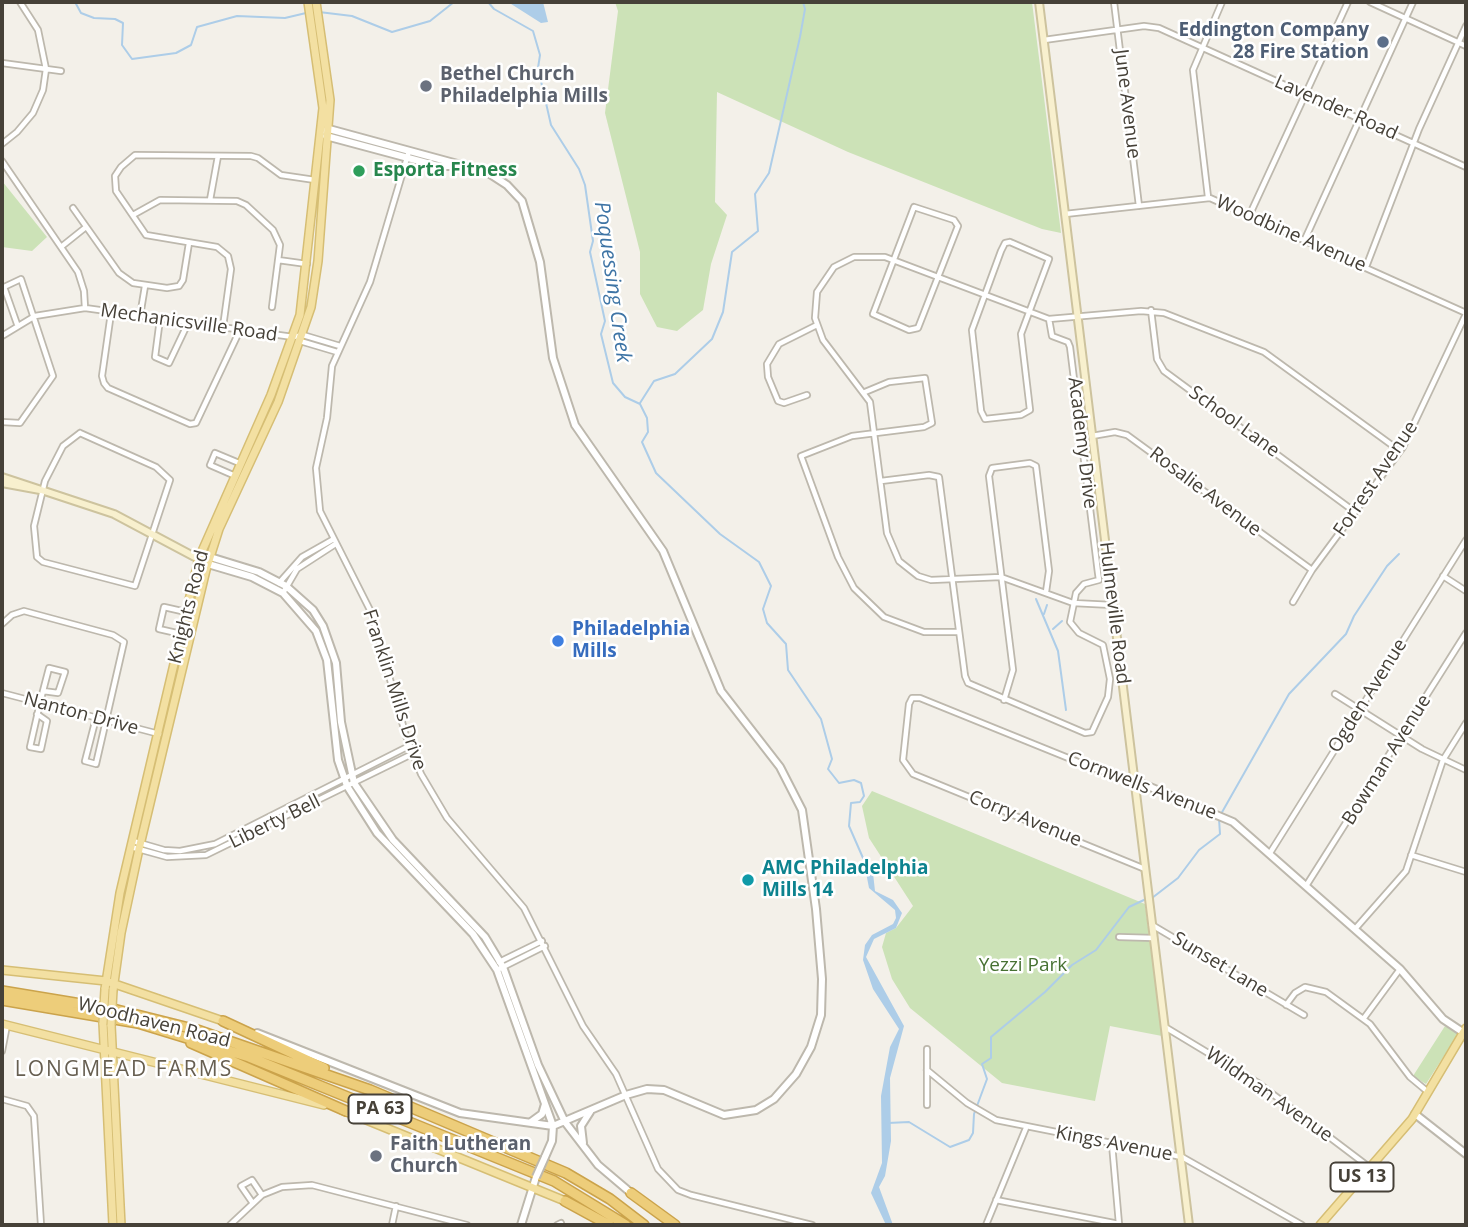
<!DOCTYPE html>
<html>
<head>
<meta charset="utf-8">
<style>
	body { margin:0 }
	#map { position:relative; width:1468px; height:1227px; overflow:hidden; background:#f3f0e9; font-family:"Open Sans",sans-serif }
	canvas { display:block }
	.frame { position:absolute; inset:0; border:4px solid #464138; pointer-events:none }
</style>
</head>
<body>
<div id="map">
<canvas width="1468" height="1227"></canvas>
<div class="frame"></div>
</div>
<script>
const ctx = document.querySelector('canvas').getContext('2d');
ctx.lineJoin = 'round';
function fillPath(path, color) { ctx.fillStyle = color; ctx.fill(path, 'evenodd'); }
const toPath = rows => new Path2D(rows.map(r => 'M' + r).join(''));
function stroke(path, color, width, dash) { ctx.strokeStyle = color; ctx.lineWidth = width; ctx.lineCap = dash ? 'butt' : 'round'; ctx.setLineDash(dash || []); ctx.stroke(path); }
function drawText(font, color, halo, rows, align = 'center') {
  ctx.font = font + ' "Open Sans",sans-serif'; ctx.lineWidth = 5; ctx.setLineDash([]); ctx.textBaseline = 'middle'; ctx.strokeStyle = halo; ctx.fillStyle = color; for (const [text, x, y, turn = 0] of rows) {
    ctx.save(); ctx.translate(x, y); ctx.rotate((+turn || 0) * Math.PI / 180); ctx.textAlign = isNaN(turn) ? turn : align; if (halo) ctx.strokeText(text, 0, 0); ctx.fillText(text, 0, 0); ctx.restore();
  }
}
const green = toPath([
	[615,2,1032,2,1061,233,1042,229,848,152,717,92,715,202,727,215,711,264,703,310,677,331,657,327,640,294,640,252,605,113,618,11],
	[2,181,47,237,32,251,2,247],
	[872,791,1145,904,1162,1036,1110,1026,1095,1101,1002,1083,910,1008,892,979,882,947,886,933,896,928,913,906,869,838,862,806],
	[1445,1026,1458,1034,1426,1084,1413,1076]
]);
const water = toPath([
	[508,2,543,2,548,22,541,23],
	[863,857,872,864,875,891,893,900,902,913,896,928,874,939,866,957,904,1026,890,1078,891,1141,885,1176,879,1187,893,1225,886,1225,871,1193,882,1163,881,1096,890,1047,899,1029,873,989,863,960,865,945,872,935,893,924,896,918,895,910,869,888]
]);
const stream = toPath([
	[75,2,81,13,94,18,115,19,123,23,122,45,132,59,176,53,191,45,197,27,237,16,285,18,306,13],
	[488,2,494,9,533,31,540,55,538,68,551,125,579,169,585,185,593,241,590,252,605,321,601,334,613,383,625,397,640,404,647,418,648,432,642,442,656,473,720,534,759,562,771,586,763,609,767,623,786,644,788,670,821,719,832,759,828,769,839,783,854,780,861,783,864,796,860,802,851,803,849,826,863,858],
	[319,12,352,16,392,32,430,21,454,2],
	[640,403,654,381,675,374,712,339,723,312,732,252,758,231,755,194,769,173,800,37,805,9,803,2],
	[1036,599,1058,651,1066,710],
	[1044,614,1047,605],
	[1053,629,1062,621],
	[1221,814,1289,694,1346,634,1354,616,1387,566,1399,554],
	[1152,898,1178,878,1199,850,1220,834,1219,819],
	[888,1123,909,1122,950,1147,969,1140,973,1133,974,1114,987,1079,982,1064,991,1058,991,1037,1045,992,1072,965,1096,950,1129,907,1146,899]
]);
const minor = toPath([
	[1114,2,1139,206],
	[1370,2,1466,46],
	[1044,40,1144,26,1159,28,1466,167],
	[2,63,61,71],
	[2,144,17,132,33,113,43,90,46,69,38,30,20,2],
	[409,151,370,282,332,366,327,418,316,468,320,511,371,612,406,736,421,774,447,818,524,908,583,1026,616,1074,658,1169,678,1190,691,1195,812,1225],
	[2,161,78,272,84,291,85,308],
	[1208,197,1193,70,1222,2],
	[210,200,218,156],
	[914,207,954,220,958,226,918,328,909,330,873,314,914,207],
	[73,208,119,273,133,283,167,288,179,286,183,280,189,243],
	[1065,214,1210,198,1466,313],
	[1250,214,1348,2],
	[133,215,160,200,237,201,246,205,273,230,280,245,272,307],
	[1305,239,1413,2],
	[1010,242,1049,259,1021,334,1030,410,1021,415,985,419,981,411,972,330,1001,251,1005,243,1010,242],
	[61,247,86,227],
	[278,260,307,264],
	[1366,267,1419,129,1466,26],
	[1151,310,1157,359,1164,371,1355,512],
	[111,313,102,376,104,383,108,388,190,424,196,423,240,330],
	[140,316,145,286],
	[160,319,155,357,169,363,188,323],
	[223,327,231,269,228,256,217,247,146,235,116,191,115,176,121,167,135,155,251,156,258,158,281,175,315,180],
	[2,336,35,316,85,308,293,337,303,335,340,346],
	[300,341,337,352],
	[865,392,889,382,925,378,932,423,924,427,852,436,801,456,838,557,854,588,884,617,924,632,959,632],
	[807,395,784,403,778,401,768,377,767,364,779,344,817,325],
	[2,422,20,423,53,376,21,279,4,287,17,324],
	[80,433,156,467,170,480,135,586,43,562,37,557,34,526,45,481,63,446,80,433],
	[1092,436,1115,432,1127,435,1312,570],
	[233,475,210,465,215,453,239,463],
	[881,481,929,475,939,477,965,676,968,683,1085,733,1092,732,1108,697,1110,679,1103,645,1079,633,1070,622,1076,593,1084,584,1099,580,1098,573,1070,347,1068,342,1052,336,1049,319],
	[1443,576,1466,591],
	[279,583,302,557,332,540],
	[283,593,297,569,334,545],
	[1293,602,1312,570,1403,447,1466,314],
	[1112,605,1073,603,1001,577,931,580,918,576,899,561,887,533,870,402,823,340,815,318,817,292,834,267,854,257,885,257,1049,319,1141,311,1164,313,1264,352,1400,451],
	[2,624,12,615,24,611,113,635,124,642,96,764,85,761,96,718],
	[181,634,159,629,164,607,186,612],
	[2,693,159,734],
	[1335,694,1422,749,1466,770],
	[1004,700,1013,670,989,476,992,468,1030,463,1036,466,1049,571,1046,592],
	[37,714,47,721,41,749,30,747,40,703,43,691,49,668,65,672,58,693,43,691],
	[1136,781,1093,768,920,698,912,698,909,704,903,760,913,774,1145,869],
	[133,841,164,850,180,851,215,844,409,746],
	[131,847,167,857,206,855,412,754],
	[1270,853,1466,540],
	[1411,855,1466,872],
	[1306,886,1466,633],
	[1152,925,1304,1015],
	[1355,929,1406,871,1443,760,1466,723],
	[1119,937,1154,938],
	[499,962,542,941],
	[497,970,545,946],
	[1286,1005,1295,993,1305,987,1326,992,1370,1024,1410,1077,1428,1092],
	[1364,1018,1400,969],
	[1165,1027,1258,1083,1369,1167],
	[2,1051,7,1025],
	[927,1070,967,1103,996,1120,1182,1157,1302,1225],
	[2,1099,27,1106,34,1116,41,1225],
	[927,1105,927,1049],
	[1112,1144,1119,1224],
	[996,1200,1119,1224],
	[252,1202,241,1186,252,1180,262,1195],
	[230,1225,262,1195,282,1187,312,1185,467,1225],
	[392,1225,396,1206],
	[557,1225,561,1223],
	[986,1225,1026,1128]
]);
const tertiary = toPath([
	[326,136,438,166,457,166],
	[210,557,259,572,286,586,313,610,323,626,336,663,341,722,354,783,393,840,485,937,503,967,538,1065,565,1122,598,1165,631,1193],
	[208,564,252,577,283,593,316,631,327,660,338,760,347,786,377,833,473,934,497,970,553,1126,552,1141,545,1157],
	[1136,781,1233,822,1400,969,1443,1019,1464,1033],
	[257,1033,460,1113,553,1126,626,1095,647,1089,664,1090,724,1115,756,1110,774,1099,796,1074,811,1047,821,1015,822,979,816,909,802,810,780,767,721,691,663,551,575,425,553,358,540,262,522,201,507,185,487,172,329,129,325,131],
	[1415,1114,1466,1154],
	[531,1122,542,1114,545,1104],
	[583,1143,581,1126,590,1112],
	[521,1225,536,1177]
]);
const secondary = toPath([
	[1039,2,1189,1225],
	[2,477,114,514,208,564],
	[2,483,40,490]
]);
const primary = toPath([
	[2,970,106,981,223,1021],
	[105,989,120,893,199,558,271,395,300,315,323,108,308,2],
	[113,990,121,933,139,849,206,570,219,529,278,402,311,307,318,261,330,100,316,2],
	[103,1023,113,1225],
	[2,1024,324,1105],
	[111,1025,121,1225],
	[342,1110,565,1201],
	[1320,1225,1412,1119,1466,1028]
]);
const motorway = toPath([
	[2,991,117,1010,197,1030,370,1090,566,1173,610,1199,644,1225],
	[2,1000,138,1023,249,1057,554,1181,626,1225],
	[223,1021,324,1068],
	[191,1043,346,1111],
	[631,1193,675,1225],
	[565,1201,609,1225]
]);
const tertiaryBridge = toPath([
	[536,1177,545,1157]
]);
const primaryBridge = toPath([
	[103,1023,105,989],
	[111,1025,113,990]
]);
const markers = [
	[1383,42,7,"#5c6f8a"],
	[426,86,7,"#6b7280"],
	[359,171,7,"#2e9e5b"],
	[558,641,7,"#3f7fe0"],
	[748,880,7,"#0f9aa8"],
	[376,1156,7,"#6b7280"]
];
const shields = [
	[380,1109,63],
	[1362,1177,63]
];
const shieldNames = [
	["PA 63",380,1109],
	["US 13",1362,1177]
];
const serviceNames = [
	["Eddington Company",1369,31],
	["28 Fire Station",1369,53]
];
const worshipNames = [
	["Bethel Church",440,75],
	["Philadelphia Mills",440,97],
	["Faith Lutheran",390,1145],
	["Church",390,1167]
];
const streetNames = [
	["June Avenue",1127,104,83],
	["Lavender Road",1336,108,24],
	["Woodbine Avenue",1291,234,24],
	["Mechanicsville Road",189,323,8],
	["School Lane",1234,422,36],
	["Academy Drive",1082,443,83],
	["Forrest Avenue",1376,479,-56],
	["Rosalie Avenue",1205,492,37],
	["Knights Road",189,607,-76],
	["Hulmeville Road",1114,613,83],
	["Franklin Mills Drive",394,690,72],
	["Ogden Avenue",1368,696,-58],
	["Nanton Drive",81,714,15],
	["Bowman Avenue",1387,760,-58],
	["Cornwells Avenue",1142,786,21],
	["Corry Avenue",1025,819,22],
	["Liberty Bell",275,822,-26],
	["Sunset Lane",1220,965,31],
	["Woodhaven Road",154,1023,14],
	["Wildman Avenue",1269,1095,35],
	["Kings Avenue",1114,1144,11]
];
const leisureNames = [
	["Esporta Fitness",373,171]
];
const shopNames = [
	["Philadelphia",572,630],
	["Mills",572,652]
];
const cultureNames = [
	["AMC Philadelphia",762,869],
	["Mills 14",762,891]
];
const parkNames = [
	["Yezzi Park",1023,966]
];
const waterNames = [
	["Poquessing Creek",612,282,82]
];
const neighbourhoodNames = [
	["LONGMEAD FARMS",124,1070]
];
fillPath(green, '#cce2b7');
fillPath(water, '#adcde8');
stroke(stream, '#adcde8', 2);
stroke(minor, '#bdb8ad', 8);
stroke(tertiary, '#bdb8ad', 10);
stroke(secondary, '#cdc39e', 10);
stroke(primary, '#d6be74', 10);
stroke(motorway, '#cba34b', 12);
stroke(minor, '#fff', 4.5);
stroke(tertiary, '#fff', 6);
stroke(secondary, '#f8f0ce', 6);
stroke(primary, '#f3e0a2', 7);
stroke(motorway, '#edcd7a', 9);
stroke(tertiaryBridge, '#bdb8ad', 10, []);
stroke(primaryBridge, '#d6be74', 10, []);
stroke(tertiaryBridge, '#fff', 6);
stroke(primaryBridge, '#f3e0a2', 7);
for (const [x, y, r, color] of markers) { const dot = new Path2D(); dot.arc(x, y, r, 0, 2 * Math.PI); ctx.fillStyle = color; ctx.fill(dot); stroke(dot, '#fff', 2.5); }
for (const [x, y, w] of shields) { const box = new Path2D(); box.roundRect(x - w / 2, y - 14.5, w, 29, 5); ctx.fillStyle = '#fff'; ctx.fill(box); stroke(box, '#464138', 2); }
drawText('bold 18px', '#464138', null, shieldNames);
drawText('bold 19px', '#4e5e75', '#fff', serviceNames, 'right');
drawText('bold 19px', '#5b616d', '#fff', worshipNames, 'left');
drawText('19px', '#464138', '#fff', streetNames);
drawText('bold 19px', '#27864d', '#fff', leisureNames, 'left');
drawText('bold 19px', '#366cbe', '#fff', shopNames, 'left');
drawText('bold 19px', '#0d838f', '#fff', cultureNames, 'left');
drawText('19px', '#477132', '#fff', parkNames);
drawText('italic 21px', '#3e74a5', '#fff', waterNames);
ctx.letterSpacing = '2px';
drawText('21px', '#675f51', '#fff', neighbourhoodNames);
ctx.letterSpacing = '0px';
</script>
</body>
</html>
